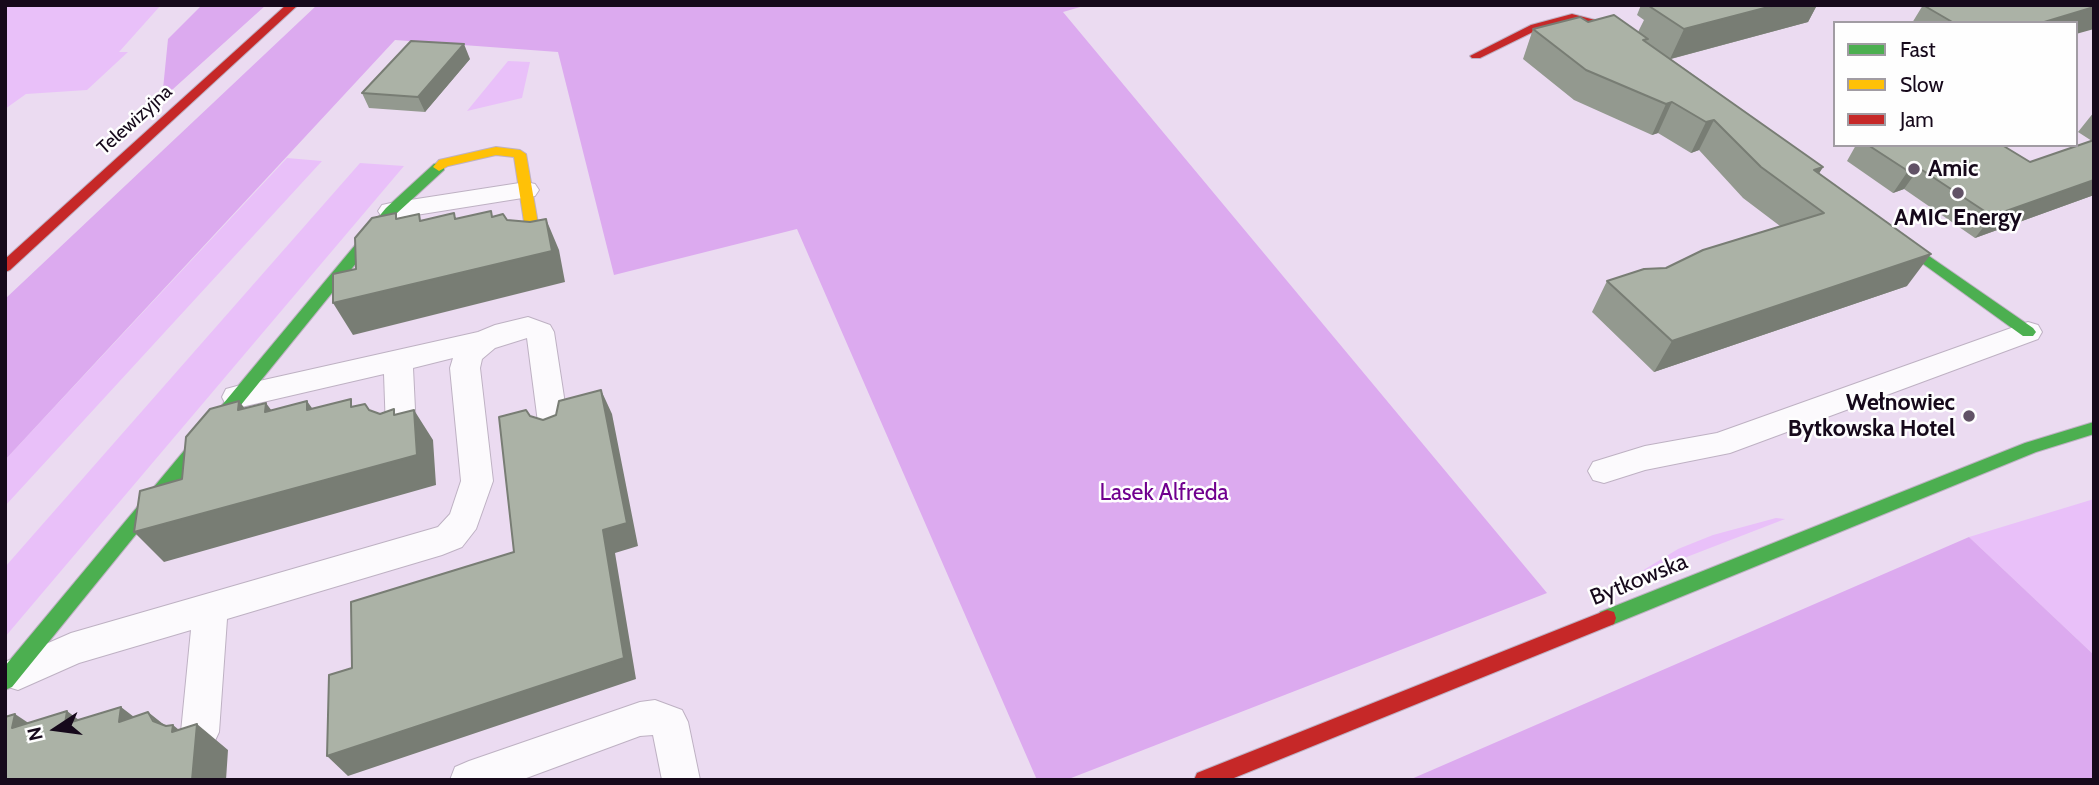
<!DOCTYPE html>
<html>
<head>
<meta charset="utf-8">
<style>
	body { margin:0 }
	#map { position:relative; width:2099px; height:785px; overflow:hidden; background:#ebdbf1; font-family:Cabin,sans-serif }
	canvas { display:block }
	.frame { position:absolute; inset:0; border:7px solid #16091b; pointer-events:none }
	.legend { position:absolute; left:1833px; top:21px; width:245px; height:126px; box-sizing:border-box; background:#fefefe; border:2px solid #a19ca3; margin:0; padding:9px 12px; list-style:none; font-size:21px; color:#16091b }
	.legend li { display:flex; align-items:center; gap:14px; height:35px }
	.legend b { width:35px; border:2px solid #a19ca3 }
	.north { position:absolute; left:21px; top:694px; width:70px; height:70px; -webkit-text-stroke:5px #fefefe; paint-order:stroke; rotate:257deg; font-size:19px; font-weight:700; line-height:28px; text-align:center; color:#16091b }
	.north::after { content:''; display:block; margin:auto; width:24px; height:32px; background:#16091b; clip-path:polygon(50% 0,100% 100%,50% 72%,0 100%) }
</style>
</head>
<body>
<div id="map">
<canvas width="2099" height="785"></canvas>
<div class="frame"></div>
<ul class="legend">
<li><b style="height:9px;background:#4caf50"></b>Fast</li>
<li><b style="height:9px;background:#ffc107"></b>Slow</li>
<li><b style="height:9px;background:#c62828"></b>Jam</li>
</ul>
<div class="north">N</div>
</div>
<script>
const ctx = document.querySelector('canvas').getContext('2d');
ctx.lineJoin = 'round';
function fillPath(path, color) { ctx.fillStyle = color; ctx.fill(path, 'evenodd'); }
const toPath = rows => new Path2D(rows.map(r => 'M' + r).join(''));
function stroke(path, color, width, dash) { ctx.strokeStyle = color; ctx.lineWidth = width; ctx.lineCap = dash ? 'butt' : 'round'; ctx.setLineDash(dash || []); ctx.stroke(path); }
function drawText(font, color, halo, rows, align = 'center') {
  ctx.font = font + ' Cabin,sans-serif'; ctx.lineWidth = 5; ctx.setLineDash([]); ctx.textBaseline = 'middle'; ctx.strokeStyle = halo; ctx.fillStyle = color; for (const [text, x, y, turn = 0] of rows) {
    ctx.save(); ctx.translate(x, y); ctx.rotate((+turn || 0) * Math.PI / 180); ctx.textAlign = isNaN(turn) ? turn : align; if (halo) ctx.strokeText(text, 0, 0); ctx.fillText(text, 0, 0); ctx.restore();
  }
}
const green = toPath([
	[5,5,161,5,119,52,128,52,87,90,26,94,5,109],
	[508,61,530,62,522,98,467,111],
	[287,158,322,161,5,506,5,460],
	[360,163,404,166,5,637,5,567],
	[2094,499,2094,655,1969,537],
	[1776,518,1785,519,1635,577,1637,574,1678,549,1713,535]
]);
const forest = toPath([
	[202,5,266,5,162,99,168,39],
	[317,5,1087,5,1063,12,1547,593,1066,780,1037,780,797,229,614,275,558,52,395,40,5,460,5,299],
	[1969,537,2094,655,2094,780,1409,780]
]);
const street = toPath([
	[526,182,535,184,539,190,535,196,391,219,382,217,378,211,382,205,391,203,526,182],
	[528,317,550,325,554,332,569,430,565,438,554,442,543,438,539,430,527,338,495,348,482,359,480,368,493,481,476,529,462,547,442,555,227,619,219,732,213,745,200,750,187,745,181,732,191,630,79,663,18,690,5,686,5,662,71,633,438,527,450,514,461,481,450,368,453,358,413,368,416,430,412,438,401,442,390,438,386,430,384,374,237,408,226,405,222,397,226,389,237,386,478,332,495,325,528,317],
	[2028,322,2038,325,2042,332,2038,339,1730,453,1645,470,1604,483,1593,480,1588,471,1593,462,1645,446,1717,433,2028,322],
	[655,700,682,710,688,722,700,780,662,780,653,735,640,736,521,780,450,780,455,767,469,761,640,702,655,700]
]);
const fast = toPath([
	[439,163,444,164,444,170,396,214,12,687,5,690,5,666,386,208,434,164,439,163],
	[1884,225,2033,328,2036,332,2033,336,2023,336,1879,232,1877,229,1879,226,1884,225],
	[2094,422,2094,434,2036,452,1614,624,1607,626,1600,624,1598,618,1600,612,2025,443,2094,422]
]);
const slow = toPath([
	[496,147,520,150,526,154,541,241,539,244,529,244,527,241,514,157,496,155,448,166,439,171,433,167,439,160,496,147]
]);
const jam = toPath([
	[286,5,298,5,10,270,5,272,5,259,286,5],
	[1572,14,1599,21,1642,51,1640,53,1632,53,1591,25,1572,20,1539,29,1480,58,1472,58,1470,56,1531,25,1572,14],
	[1607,610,1614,612,1616,618,1614,624,1229,780,1194,780,1197,773,1607,610]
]);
const wall = toPath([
	[1641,5,1817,5,1808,22,1671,59,1823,167,1819,173,1907,286,1654,372,1592,312,1607,281,1666,268,1780,226,1743,198,1699,150,1691,153,1658,133,1652,135,1574,100,1523,59,1533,29,1588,22,1638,32,1644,20,1637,15],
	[1923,5,2076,23,1912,23],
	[470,59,425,112,369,108,362,93],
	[2094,112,2094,195,1975,238,1904,189,1893,193,1847,161,1856,145,2002,145,2030,162,2092,141,2078,132]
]);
const shadedWall = toPath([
	[1776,5,1817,5,1808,22,1670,59,1684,29],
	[2094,7,2094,29,2076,34,2076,23,2041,23],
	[464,44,470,59,425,112,418,97],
	[1672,102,1658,133,1652,135,1666,104],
	[1714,120,1699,150,1691,153,1706,122],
	[1823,167,1804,198,1814,170],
	[1919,168,1904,189,1893,193,1908,171],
	[2094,180,2094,195,1975,238,1992,216],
	[546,219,559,250,565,282,353,335,333,303],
	[1931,254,1907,286,1654,372,1672,341],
	[601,390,612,414,638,546,615,553,636,679,348,776,327,756,603,530],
	[239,401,263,432,238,410],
	[307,401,329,432,307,410],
	[266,403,289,434,265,412],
	[414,410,433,440,436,485,164,562,134,532],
	[121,707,155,733,119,722],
	[67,711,103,738,65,724],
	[148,712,172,731,173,725,195,743,197,724,228,750,226,780,192,780],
	[15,714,54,740,12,728]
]);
const building = toPath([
	[1653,5,1776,5,1684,29,1649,6,1653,5],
	[1923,5,2094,5,2094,7,2041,23,1954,23,1923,5],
	[1614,15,1648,39,1643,40,1823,167,1814,170,1931,254,1672,341,1607,281,1644,269,1666,268,1703,250,1824,213,1761,167,1714,120,1706,122,1672,102,1666,104,1586,70,1533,29,1580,17,1588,22,1614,15],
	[411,41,464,44,418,97,362,93,411,41],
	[2094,140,2094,180,1992,216,1919,168,1908,171,1868,145,2002,145,2030,162,2094,140],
	[491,211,492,217,503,214,507,220,530,222,546,219,552,251,333,303,333,274,356,269,355,238,372,218,396,213,396,219,419,214,420,221,454,213,455,219,491,211],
	[601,390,627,523,603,530,624,658,327,756,329,675,352,668,351,602,514,552,499,417,526,410,530,416,543,420,556,415,559,401,601,390],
	[351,399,351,407,365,404,369,410,380,414,394,409,394,415,414,410,417,455,134,532,140,491,182,479,186,437,210,409,239,401,238,410,266,403,265,412,307,401,307,410,351,399],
	[121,707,119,722,148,712,153,721,166,726,173,725,172,732,197,724,192,780,5,780,5,717,15,714,12,728,67,711,65,724,121,707]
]);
const markers = [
	[1914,169,7,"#615266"],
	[1958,193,7,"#615266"],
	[1969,416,7,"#615266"]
];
const farStreetnames = [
	["Telewizyjna",135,120,-42]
];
const poiNames = [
	["Amic",1928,169],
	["AMIC Energy",1958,218,"center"],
	["Wełnowiec",1955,403,"right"],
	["Bytkowska Hotel",1955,429,"right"]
];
const parkNames = [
	["Lasek Alfreda",1164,493]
];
const streetNames = [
	["Bytkowska",1639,580,-22]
];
fillPath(green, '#e9c0f9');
fillPath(forest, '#dcaaef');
stroke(street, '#beb1c3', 2);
stroke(fast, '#beb1c3', 2);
stroke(slow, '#beb1c3', 2);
stroke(jam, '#beb1c3', 2);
fillPath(street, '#fcfafd');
fillPath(fast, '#4caf50');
fillPath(slow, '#ffc107');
fillPath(jam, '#c62828');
fillPath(wall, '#93998f');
fillPath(shadedWall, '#787d74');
fillPath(building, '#abb2a6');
stroke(building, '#787d74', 2);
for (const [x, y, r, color] of markers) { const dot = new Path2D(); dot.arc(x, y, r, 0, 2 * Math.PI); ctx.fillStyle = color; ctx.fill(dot); stroke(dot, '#fefefe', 2.5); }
drawText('19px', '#16091b', '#fefefe', farStreetnames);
drawText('bold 23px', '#16091b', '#fefefe', poiNames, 'left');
drawText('23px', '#70008e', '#fefefe', parkNames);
drawText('23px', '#16091b', '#fefefe', streetNames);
</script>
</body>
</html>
